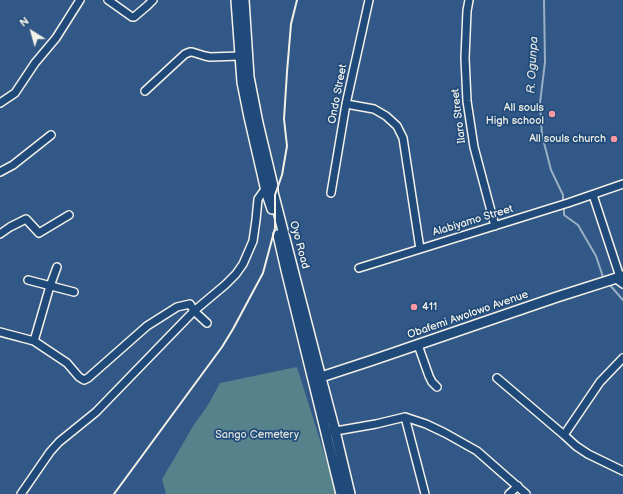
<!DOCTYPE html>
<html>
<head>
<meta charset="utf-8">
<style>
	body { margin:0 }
	#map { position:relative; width:623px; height:494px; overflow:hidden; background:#325887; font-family:"Balsamiq Sans",sans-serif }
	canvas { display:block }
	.north { position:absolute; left:12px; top:12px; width:40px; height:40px; -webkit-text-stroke:3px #1f4a7a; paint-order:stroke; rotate:323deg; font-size:11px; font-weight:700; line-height:16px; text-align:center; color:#f4f1e8 }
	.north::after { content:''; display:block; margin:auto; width:14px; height:18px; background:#f4f1e8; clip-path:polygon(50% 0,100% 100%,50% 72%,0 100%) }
</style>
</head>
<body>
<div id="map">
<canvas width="623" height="494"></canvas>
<div class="north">N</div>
</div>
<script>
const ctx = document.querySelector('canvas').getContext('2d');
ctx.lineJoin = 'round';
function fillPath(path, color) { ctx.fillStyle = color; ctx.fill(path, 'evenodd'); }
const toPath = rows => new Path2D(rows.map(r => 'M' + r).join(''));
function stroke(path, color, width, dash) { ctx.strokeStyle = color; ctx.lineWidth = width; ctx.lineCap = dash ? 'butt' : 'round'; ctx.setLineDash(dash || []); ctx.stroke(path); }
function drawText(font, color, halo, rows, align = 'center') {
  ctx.font = font + ' "Balsamiq Sans",sans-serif'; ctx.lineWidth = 3.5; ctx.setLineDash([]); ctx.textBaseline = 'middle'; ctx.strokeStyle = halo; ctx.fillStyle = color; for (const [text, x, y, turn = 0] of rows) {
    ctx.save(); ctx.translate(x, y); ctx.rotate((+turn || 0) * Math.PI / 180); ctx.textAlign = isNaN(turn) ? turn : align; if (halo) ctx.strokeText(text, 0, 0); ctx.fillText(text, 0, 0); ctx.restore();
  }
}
const green = toPath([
	[297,367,337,494,166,494,162,479,177,454,193,426,208,405,220,383]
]);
const stream = toPath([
	[544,0,545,62,540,103,542,135,551,170,563,195,563,203],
	[564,207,564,215,578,225,596,256,603,277,605,279],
	[609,284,623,300]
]);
const minor = toPath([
	[108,0,132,17,134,17,147,6,153,0],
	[469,0,467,11,465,58,467,101,474,147,495,226],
	[145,91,185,54,190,52,192,52,205,56,210,57,240,56],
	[0,103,15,93,35,63,56,38,80,0],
	[346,104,374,109,386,116,397,126,403,138,420,249],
	[0,172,13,165,51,135],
	[331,193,346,104,369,0],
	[593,195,620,277],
	[0,234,10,227,26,219,39,233,69,215],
	[359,268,568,203,623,184],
	[615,278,623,284],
	[28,280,74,292],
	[0,332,34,341,67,363,79,377,84,380,88,378,147,326,177,307,190,304,194,311,207,323],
	[34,341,50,286,57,267],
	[418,345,429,376,432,382,437,387],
	[497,378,564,435,576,446,588,454,623,471],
	[405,417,425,494],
	[330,432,376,424,405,417,426,424,445,433,477,451,526,494],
	[564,435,600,382,623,358],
	[21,494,50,452,59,442,96,412,194,311,225,285,236,274,243,264,253,241,256,220,258,199,263,192,270,190],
	[509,494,518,486]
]);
const major = toPath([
	[236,0,242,82,249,117,266,191,272,209],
	[244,0,249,77,258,123,273,186,273,192,321,378,335,431,350,494],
	[278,235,286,270,341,494],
	[315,379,373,360,557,297,623,276]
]);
const rail = toPath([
	[114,494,222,347,233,329,263,273,275,228,275,195,282,175,287,146,284,119,287,72,291,24,297,0]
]);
const markers = [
	[552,114,4,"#ff9aa2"],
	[614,139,4,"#ff9aa2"],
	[414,307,4,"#ff9aa2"]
];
const streetNames = [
	["Ondo Street",338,94,-79],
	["Ilaro Street",459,116,-97],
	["Alabiyamo Street",473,221,-17],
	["Oyo Road",299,245,75],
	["Obafemi Awolowo Avenue",468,315,-19]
];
const poiNames = [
	["All souls",544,108],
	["High school",544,121],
	["All souls church",606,139],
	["411",422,307,"left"]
];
const parkNames = [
	["Sango Cemetery",257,435]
];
const waterNames = [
	["R. Ogunpa",533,65,-87]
];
fillPath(green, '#55828b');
stroke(stream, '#99b0c3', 2);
stroke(minor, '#f4f1e8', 10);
stroke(major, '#f4f1e8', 12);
stroke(minor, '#1f4a7a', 7);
stroke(major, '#1f4a7a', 9);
stroke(rail, '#f4f1e8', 2);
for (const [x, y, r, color] of markers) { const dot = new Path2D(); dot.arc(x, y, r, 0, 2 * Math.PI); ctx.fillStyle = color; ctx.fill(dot); stroke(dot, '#1f4a7a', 1.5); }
drawText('11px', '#f4f1e8', '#1f4a7a', streetNames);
drawText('11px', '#f4f1e8', '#1f4a7a', poiNames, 'right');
drawText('11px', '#dce0da', '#1f4a7a', parkNames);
drawText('italic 12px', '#dde1df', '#1f4a7a', waterNames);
</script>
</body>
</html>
